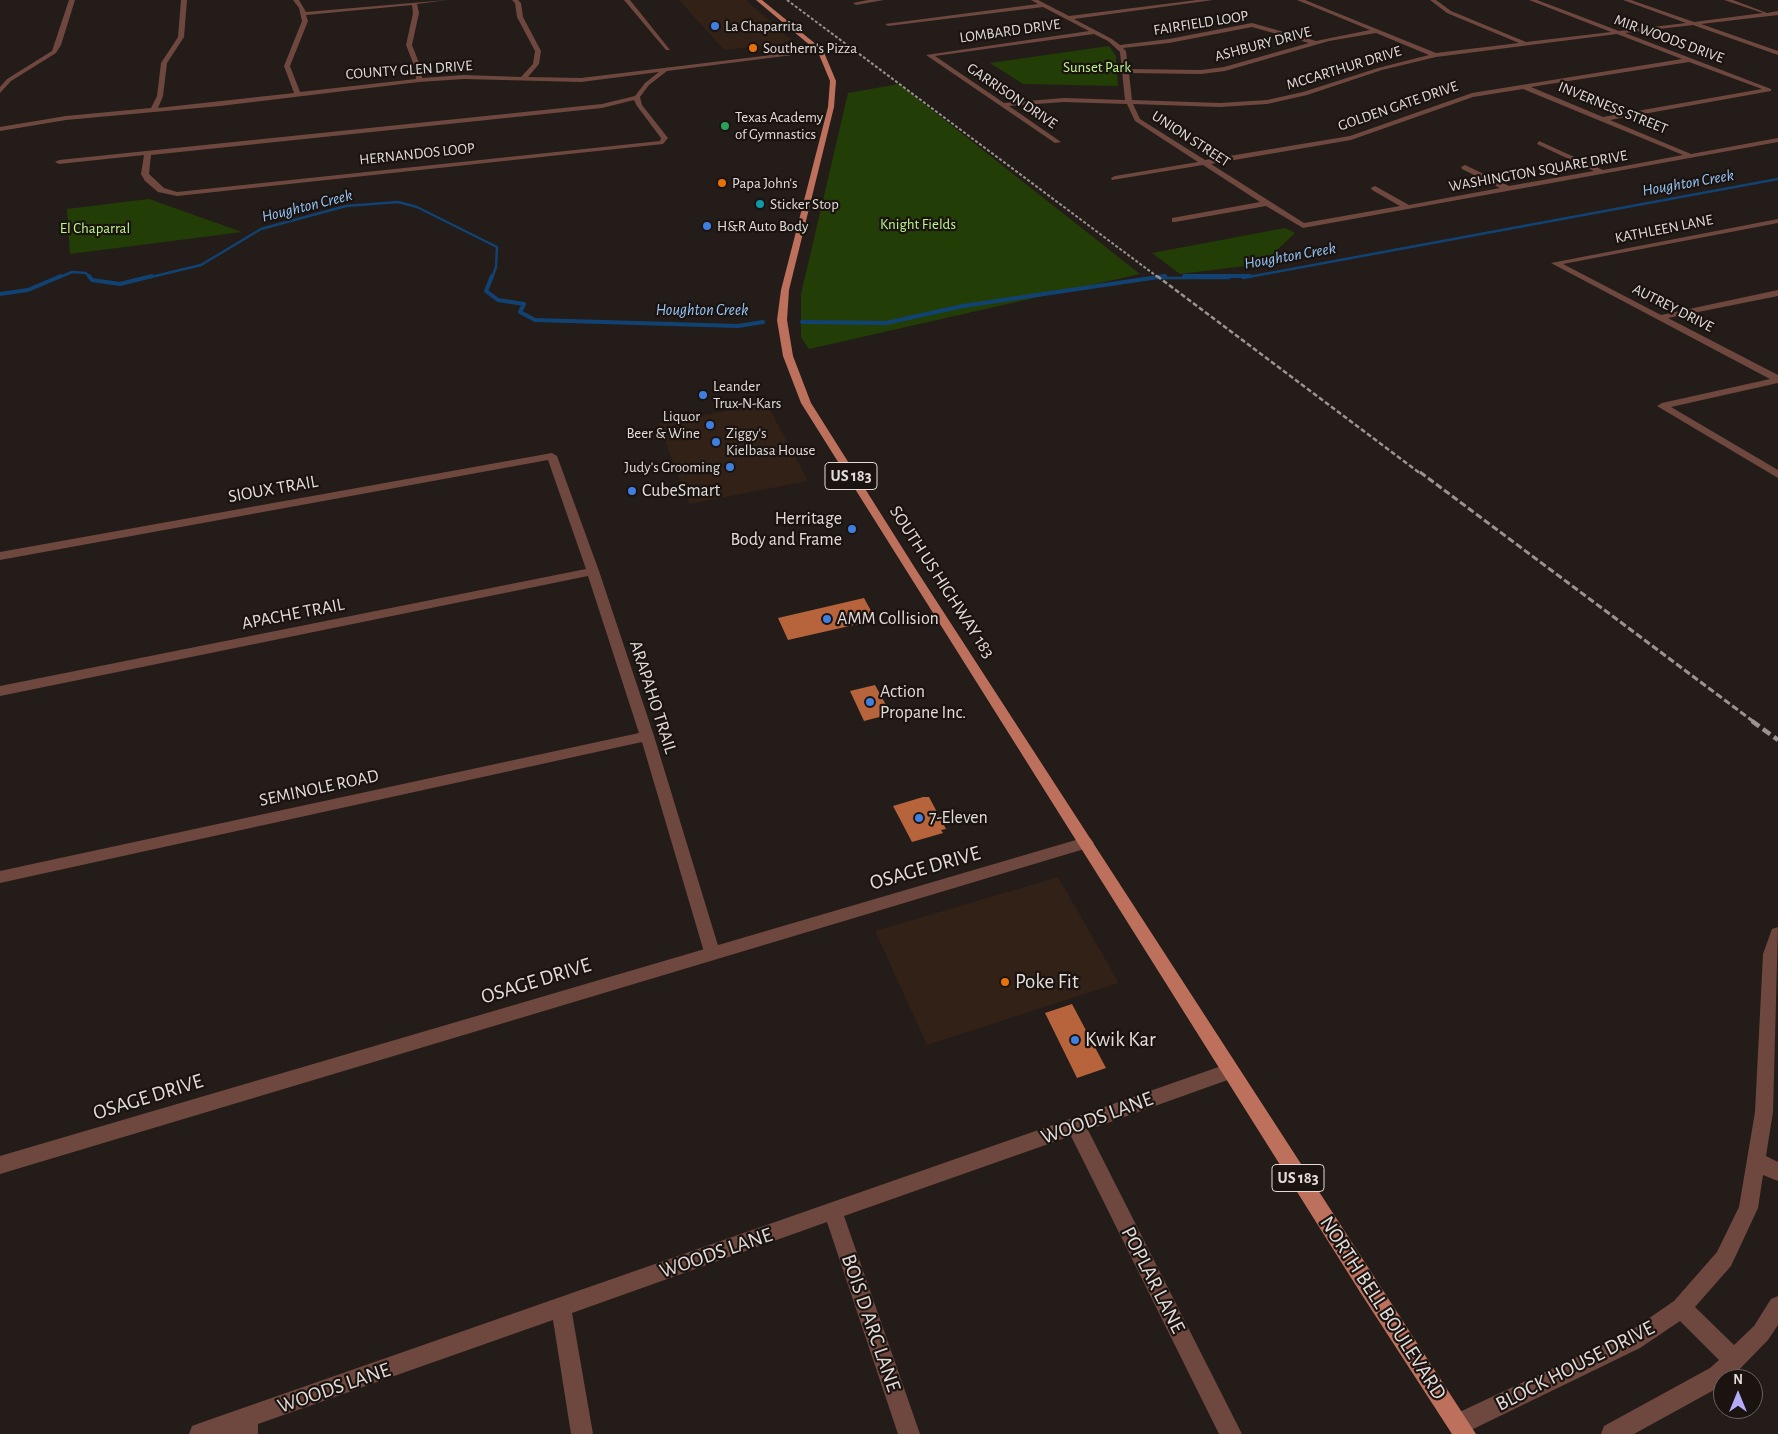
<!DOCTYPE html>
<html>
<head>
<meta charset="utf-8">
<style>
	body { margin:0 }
	#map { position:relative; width:1778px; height:1434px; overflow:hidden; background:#241c19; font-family:"Alegreya Sans",sans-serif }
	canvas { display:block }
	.north { position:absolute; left:1713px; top:1369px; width:50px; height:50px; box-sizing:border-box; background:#1a1310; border:1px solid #6a6361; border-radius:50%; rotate:0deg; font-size:14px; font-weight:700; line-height:20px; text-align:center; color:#e2dcda }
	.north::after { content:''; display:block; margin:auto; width:18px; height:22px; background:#b4acf9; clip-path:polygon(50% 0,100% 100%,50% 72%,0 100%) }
</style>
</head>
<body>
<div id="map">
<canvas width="1778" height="1434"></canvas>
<div class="north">N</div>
</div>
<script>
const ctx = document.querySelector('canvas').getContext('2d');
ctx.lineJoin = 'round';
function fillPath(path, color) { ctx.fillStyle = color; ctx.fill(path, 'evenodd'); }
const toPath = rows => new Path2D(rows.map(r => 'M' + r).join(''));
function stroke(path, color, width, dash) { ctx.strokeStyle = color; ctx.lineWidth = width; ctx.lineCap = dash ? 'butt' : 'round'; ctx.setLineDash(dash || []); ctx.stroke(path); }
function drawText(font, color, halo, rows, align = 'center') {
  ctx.font = font + ' "Alegreya Sans",sans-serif'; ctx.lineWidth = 4.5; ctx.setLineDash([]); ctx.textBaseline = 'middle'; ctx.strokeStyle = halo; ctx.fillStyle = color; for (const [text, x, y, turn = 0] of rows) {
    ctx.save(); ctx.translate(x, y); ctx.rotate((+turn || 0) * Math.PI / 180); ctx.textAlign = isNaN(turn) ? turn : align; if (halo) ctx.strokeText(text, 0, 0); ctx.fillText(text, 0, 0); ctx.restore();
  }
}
const commercial = toPath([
	[679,0,746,0,795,43,724,50],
	[767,404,808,481,689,504,658,423],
	[1058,877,1119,983,927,1045,875,931]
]);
const green = toPath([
	[1109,46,1116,56,1118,86,1023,84,990,63],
	[899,84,1140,274,809,349,801,337,801,294,848,93],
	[149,199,242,232,70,254,67,209],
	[1285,228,1295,233,1275,252,1286,261,1180,274,1152,253]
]);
const streamFar1 = toPath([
	[58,278,72,272,86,273,90,278],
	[147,278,201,265,261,229,346,206,398,202,417,207,497,247,496,267,492,278],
	[1157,278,1229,278],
	[1243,278,1778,179]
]);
const stream = toPath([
	[89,276,92,280,120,284,152,276],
	[492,276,486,291,498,300,524,304,520,312,535,320,738,326,763,322],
	[1184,276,1250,276],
	[0,294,28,290,61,276],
	[802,322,886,323,963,306,1165,276]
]);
const building = toPath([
	[864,598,876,620,788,640,778,618],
	[875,685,891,714,864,721,850,691],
	[923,797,929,797,946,829,941,830,943,833,912,842,893,806],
	[1072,1004,1106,1068,1077,1078,1045,1013]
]);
const minor = toPath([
	[69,0,75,0,61,45,56,53,11,81,0,93,0,87,7,79,52,51,69,0],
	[181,0,187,0,184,37,167,63,163,96,158,108,294,93,284,66,302,21,299,8,293,0,299,0,306,12,447,0,417,4,419,13,412,45,421,68,422,78,464,75,521,77,533,64,535,51,517,17,515,3,512,0,518,0,521,3,523,17,541,51,539,64,528,77,581,78,821,49,824,51,667,71,649,85,640,97,642,105,668,138,663,144,177,196,158,192,145,181,141,174,144,155,59,164,55,162,59,160,602,104,635,96,645,83,659,72,581,82,464,79,419,82,220,106,66,120,0,131,0,127,66,116,151,108,157,96,161,63,178,37,181,0],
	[412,5,413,13,406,45,415,68,416,79,300,92,290,66,308,21,306,15,412,5],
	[634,100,637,106,661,138,660,141,177,192,164,188,149,174,151,155,602,108,634,100],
	[624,0,630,0,670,50,666,50,624,0],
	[868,0,884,0,856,5,853,3,868,0],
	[1031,0,1038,0,1069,16,1197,0,1213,0,1074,19,1112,39,1120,45,1169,39,1252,23,1316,41,1370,30,1297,0,1305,0,1436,53,1519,43,1447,13,1430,0,1436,0,1451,11,1526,42,1611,32,1529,0,1537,0,1619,31,1686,23,1623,0,1631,0,1694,22,1763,13,1724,0,1733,0,1767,13,1778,11,1778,15,1701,24,1778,51,1778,55,1693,25,1625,33,1771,89,1771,91,1610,120,1691,154,1778,138,1778,142,1303,228,1266,206,1175,222,1172,222,1172,218,1260,202,1203,165,1112,180,1111,178,1115,176,1198,162,1135,121,1127,104,1064,102,1009,106,1061,142,1055,143,926,55,1089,31,1043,7,888,26,885,24,1038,4,1031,0],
	[1252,27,1309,43,1224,67,1201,70,1128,69,1126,51,1123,48,1169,43,1252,27],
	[1376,33,1429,55,1378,68,1303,92,1267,100,1220,103,1132,100,1129,73,1201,74,1225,71,1329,41,1376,33],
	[1094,34,1108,41,1120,52,1125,100,1064,98,1004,103,935,56,1094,34],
	[1617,34,1682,59,1472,93,1350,136,1205,160,1140,119,1133,104,1220,107,1267,104,1307,95,1382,70,1436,57,1617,34],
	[1689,62,1762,89,1603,117,1531,87,1689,62],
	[1523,89,1683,155,1603,170,1539,141,1537,144,1594,171,1509,186,1465,165,1461,167,1462,169,1500,188,1409,205,1375,186,1371,188,1372,190,1400,206,1304,223,1211,164,1351,140,1473,97,1523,89],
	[1778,219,1778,223,1563,264,1661,315,1778,290,1778,296,1668,318,1778,375,1778,383,1671,407,1778,470,1778,478,1657,406,1662,403,1770,379,1551,263,1778,219],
	[552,453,557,456,599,571,654,736,720,952,718,957,712,959,706,957,704,952,642,742,0,883,0,871,639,733,588,576,0,696,0,686,586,569,548,460,0,560,0,552,552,453],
	[1230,1063,1236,1065,1239,1071,1236,1077,1088,1130,1242,1434,1219,1434,1071,1136,844,1216,920,1434,898,1434,827,1222,572,1313,593,1434,571,1434,553,1320,258,1424,258,1434,189,1434,192,1426,200,1423,1230,1063]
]);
const tertiary = toPath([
	[1086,837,1091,839,1094,843,1091,847,0,1174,0,1156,1086,837],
	[1778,927,1773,1112,1766,1156,1778,1162,1778,1181,1763,1175,1758,1208,1731,1266,1695,1307,1734,1345,1754,1326,1771,1299,1778,1296,1778,1325,1768,1340,1730,1379,1723,1379,1723,1385,1634,1434,1601,1434,1604,1426,1710,1368,1719,1360,1680,1321,1640,1348,1467,1432,1461,1434,1451,1432,1448,1424,1451,1416,1626,1334,1674,1301,1717,1252,1739,1207,1755,1112,1763,954,1772,929,1778,927]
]);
const primary = toPath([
	[756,0,762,0,823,50,836,81,834,107,789,290,787,320,793,356,811,403,915,568,1476,1434,1452,1434,1360,1292,801,403,783,356,777,320,781,290,828,107,830,81,818,52,756,0]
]);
const railFar3 = toPath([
	[787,0,1159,278]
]);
const railFar2 = toPath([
	[1157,276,1421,474]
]);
const railFar1 = toPath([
	[1420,472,1754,722]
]);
const rail = toPath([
	[1752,721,1778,740]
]);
const markers = [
	[715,26,5,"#3f7fe0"],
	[753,48,5,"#e8710a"],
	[725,126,5,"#2e9e5b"],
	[722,183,5,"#e8710a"],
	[760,204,5,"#0f9aa8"],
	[707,226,5,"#3f7fe0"],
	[703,395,5,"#3f7fe0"],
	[710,425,5,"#3f7fe0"],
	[716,442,5,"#3f7fe0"],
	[730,467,5,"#3f7fe0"],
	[632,491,5,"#3f7fe0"],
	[852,529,5,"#3f7fe0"],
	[827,619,5,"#3f7fe0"],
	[870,702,5,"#3f7fe0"],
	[919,818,5,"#3f7fe0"],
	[1005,982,5,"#e8710a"],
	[1075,1040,5,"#3f7fe0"]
];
const farStreetnames = [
	["FAIRFIELD LOOP",1201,23,-9],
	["LOMBARD DRIVE",1010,31,-8],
	["MIR WOODS DRIVE",1669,39,20],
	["ASHBURY DRIVE",1263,44,-15],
	["MCCARTHUR DRIVE",1344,68,-17],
	["COUNTY GLEN DRIVE",409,70,-4],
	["GARRISON DRIVE",1012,96,34],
	["GOLDEN GATE DRIVE",1398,106,-19],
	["INVERNESS STREET",1613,108,22],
	["UNION STREET",1191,139,33],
	["HERNANDOS LOOP",417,154,-6],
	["WASHINGTON SQUARE DRIVE",1538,171,-10],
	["KATHLEEN LANE",1664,229,-11],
	["AUTREY DRIVE",1673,308,27]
];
const farPoinames = [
	["La Chaparrita",725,26],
	["Southern's Pizza",763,48],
	["Texas Academy",735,117],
	["of Gymnastics",735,134],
	["Papa John's",732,183],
	["Sticker Stop",770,204],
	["H&R Auto Body",717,226],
	["Leander",713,386],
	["Trux-N-Kars",713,403],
	["Liquor",700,416,"right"],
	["Beer & Wine",700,433,"right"],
	["Ziggy's",726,433],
	["Kielbasa House",726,450],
	["Judy's Grooming",720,467,"right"]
];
const farParknames = [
	["Sunset Park",1097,67],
	["Knight Fields",918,224],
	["El Chaparral",95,228]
];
const farWaternames = [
	["Houghton Creek",1688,183,-10],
	["Houghton Creek",307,206,-14],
	["Houghton Creek",1290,256,-10],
	["Houghton Creek",702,310]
];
const shields = [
	[851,476,52],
	[1298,1178,52]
];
const shieldNames = [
	["US 183",851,476],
	["US 183",1298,1178]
];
const streetNames = [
	["SIOUX TRAIL",273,489,-10],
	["SOUTH US HIGHWAY 183",942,582,57],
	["APACHE TRAIL",293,614,-11],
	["ARAPAHO TRAIL",653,697,72],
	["SEMINOLE ROAD",319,788,-12]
];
const poiNames = [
	["CubeSmart",642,491],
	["Herritage",842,519,"right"],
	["Body and Frame",842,540,"right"],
	["AMM Collision",837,619],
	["Action",880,692],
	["Propane Inc.",880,713],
	["7-Eleven",929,818]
];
const nearStreetnames = [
	["OSAGE DRIVE",925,868,-16],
	["OSAGE DRIVE",536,981,-17],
	["OSAGE DRIVE",148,1097,-17],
	["WOODS LANE",1097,1118,-20],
	["WOODS LANE",716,1253,-19],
	["POPLAR LANE",1153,1280,63],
	["NORTH BELL BOULEVARD",1383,1308,57],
	["BOIS D ARC LANE",871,1323,71],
	["BLOCK HOUSE DRIVE",1575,1366,-27],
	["WOODS LANE",334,1388,-19]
];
const nearPoinames = [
	["Poke Fit",1015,982],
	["Kwik Kar",1085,1040]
];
fillPath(commercial, '#312117');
fillPath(green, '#233d07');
stroke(streamFar1, '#104373', 2.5);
stroke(stream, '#104373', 4);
fillPath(building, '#b7633c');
fillPath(minor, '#6e483e');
fillPath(tertiary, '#6e483e');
fillPath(primary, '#bd705c');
stroke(railFar3, '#9a9491', 2, [3, 2]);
stroke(railFar2, '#9a9491', 2.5, [5, 2.5]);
stroke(railFar1, '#9a9491', 3, [7, 3]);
stroke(rail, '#9a9491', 4.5, [9, 4.5]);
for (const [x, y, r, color] of markers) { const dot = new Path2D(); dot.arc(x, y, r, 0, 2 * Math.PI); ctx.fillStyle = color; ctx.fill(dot); stroke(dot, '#1a1310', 2); }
drawText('15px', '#e2dcda', '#1a1310', farStreetnames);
drawText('15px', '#e2dcda', '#1a1310', farPoinames, 'left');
drawText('15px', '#bbf78b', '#1a1310', farParknames);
drawText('italic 16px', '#97c8fc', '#1a1310', farWaternames);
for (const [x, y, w] of shields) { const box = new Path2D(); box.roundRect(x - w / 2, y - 13.5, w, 27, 4); ctx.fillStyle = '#1a1310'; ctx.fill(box); stroke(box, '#e2dcda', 1); }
drawText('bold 16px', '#e2dcda', null, shieldNames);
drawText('18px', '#e2dcda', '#1a1310', streetNames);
drawText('18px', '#e2dcda', '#1a1310', poiNames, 'left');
drawText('21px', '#e2dcda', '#1a1310', nearStreetnames);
drawText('21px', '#e2dcda', '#1a1310', nearPoinames, 'left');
</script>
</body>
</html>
